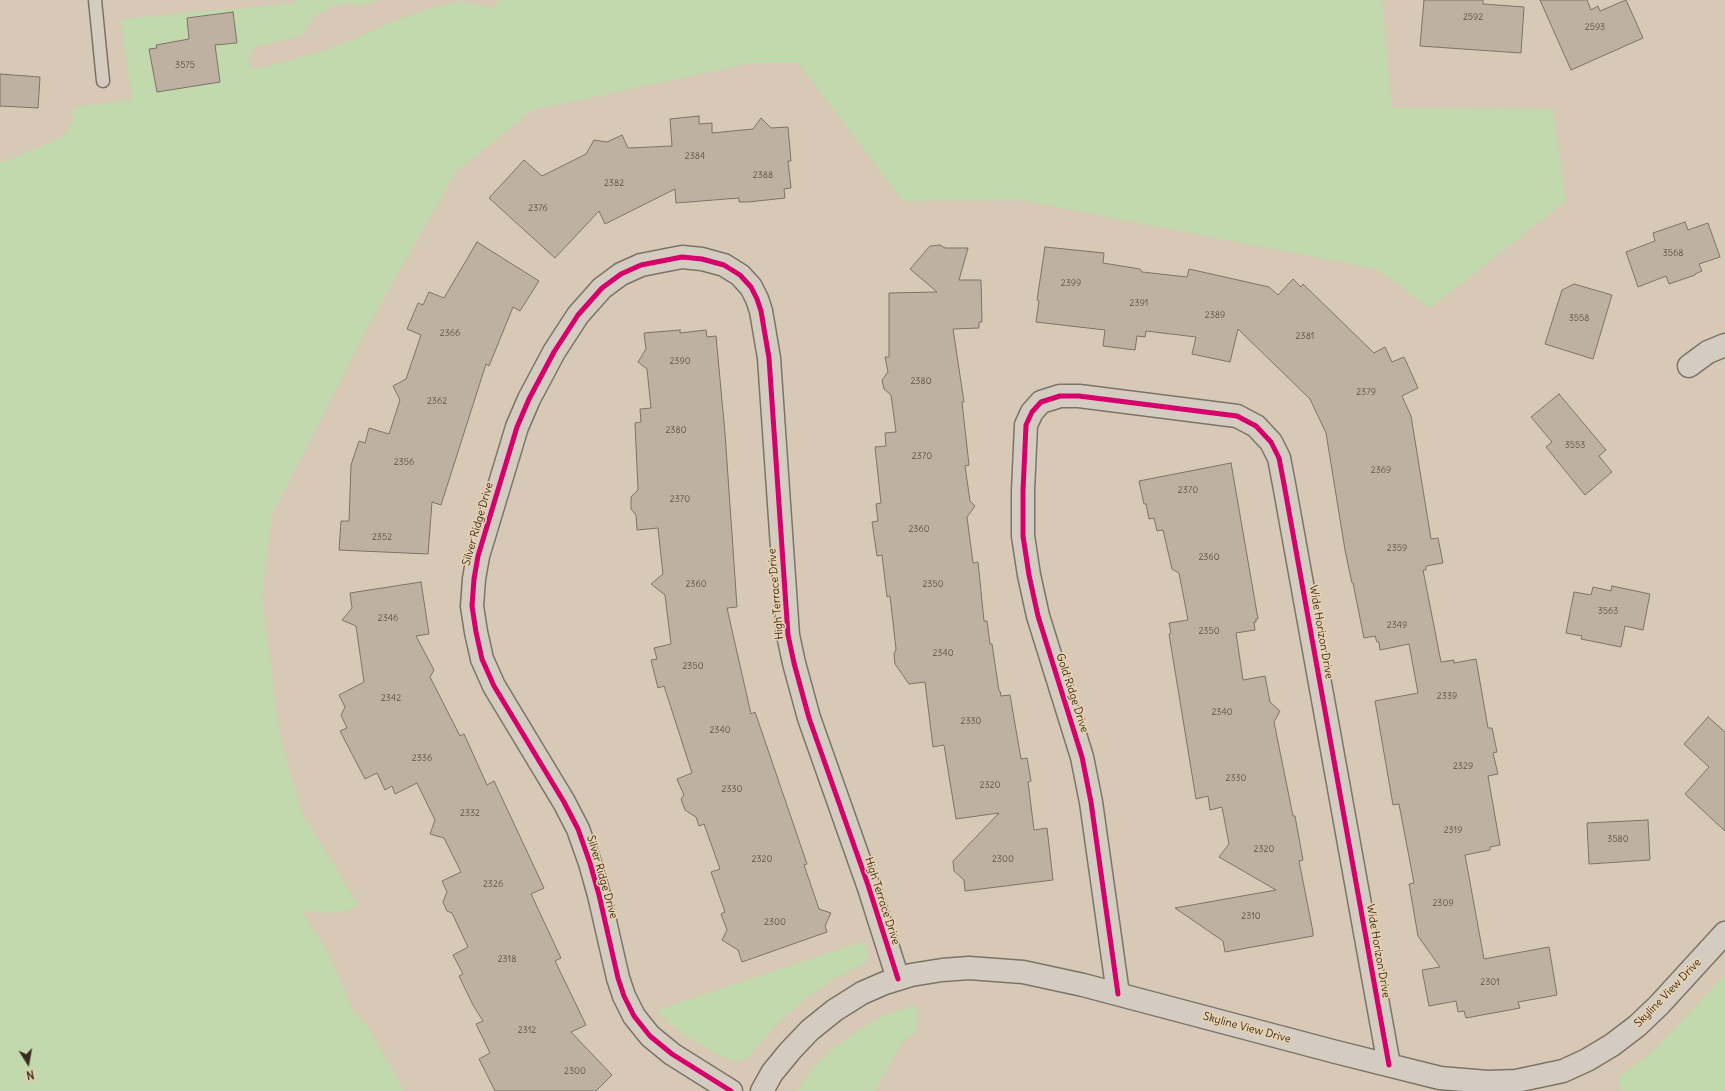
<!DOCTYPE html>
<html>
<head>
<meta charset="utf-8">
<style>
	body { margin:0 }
	#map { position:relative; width:1725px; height:1091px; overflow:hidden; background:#d7c9b6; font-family:Delius,sans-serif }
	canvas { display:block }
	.north { position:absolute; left:8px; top:1043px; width:40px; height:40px; -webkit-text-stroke:3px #e6d2b0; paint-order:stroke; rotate:169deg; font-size:11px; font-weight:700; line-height:16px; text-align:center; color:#3b2a1e }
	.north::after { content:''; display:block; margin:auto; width:14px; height:18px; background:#3b2a1e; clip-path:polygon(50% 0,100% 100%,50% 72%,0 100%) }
</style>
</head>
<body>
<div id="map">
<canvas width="1725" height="1091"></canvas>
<div class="north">N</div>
</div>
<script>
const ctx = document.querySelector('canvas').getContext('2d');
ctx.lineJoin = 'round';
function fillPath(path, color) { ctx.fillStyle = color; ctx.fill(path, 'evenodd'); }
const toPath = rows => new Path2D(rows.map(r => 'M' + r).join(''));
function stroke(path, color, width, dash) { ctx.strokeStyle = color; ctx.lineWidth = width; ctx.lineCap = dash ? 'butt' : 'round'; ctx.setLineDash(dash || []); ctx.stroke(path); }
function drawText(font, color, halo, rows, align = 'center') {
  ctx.font = font + ' Delius,sans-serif'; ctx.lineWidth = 3.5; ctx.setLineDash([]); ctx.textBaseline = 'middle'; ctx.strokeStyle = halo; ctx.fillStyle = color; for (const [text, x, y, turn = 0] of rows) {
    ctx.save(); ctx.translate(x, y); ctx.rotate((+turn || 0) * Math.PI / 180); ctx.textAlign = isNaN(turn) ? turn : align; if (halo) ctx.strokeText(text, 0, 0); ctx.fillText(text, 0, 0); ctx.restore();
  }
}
const green = toPath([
	[296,0,379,0,361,6,350,3,335,6,319,13,311,20,303,35,282,41,257,46,250,53,248,62,252,68,270,66,322,51,357,38,386,24,425,10,459,1,493,8,499,0,1382,0,1392,108,1553,109,1566,201,1430,308,1377,269,1020,200,903,201,798,63,751,63,533,110,456,172,371,321,272,515,262,597,280,737,302,813,359,906,339,913,302,911,328,952,355,1014,369,1028,399,1081,403,1091,0,1091,0,163,47,144,64,135,72,122,75,107,132,100,121,19,296,3],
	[864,941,868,952,867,962,832,980,805,999,777,1024,747,1059,737,1062,725,1058,687,1037,670,1024,657,1010],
	[1725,975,1725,1091,1621,1091,1619,1076,1651,1054],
	[915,1005,918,1015,916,1032,903,1041,875,1091,797,1091,814,1067,833,1048,857,1031,884,1015]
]);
const building = toPath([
	[1424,0,1483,0,1483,4,1524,7,1521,53,1420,46,1424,0],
	[1540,0,1587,0,1591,10,1598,6,1600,11,1626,0,1643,38,1571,70,1540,0],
	[233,12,237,43,215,45,220,82,157,92,149,49,157,48,156,45,189,39,187,18,233,12],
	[0,74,40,77,38,108,0,106,0,74],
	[699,116,699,124,712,123,712,133,753,129,761,118,771,128,788,127,791,161,788,161,791,188,784,189,785,198,748,202,739,202,739,198,676,203,675,189,605,224,599,211,555,258,489,198,524,160,542,176,586,154,594,140,607,142,622,135,628,148,672,146,670,119,699,116],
	[1685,222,1688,230,1708,223,1720,257,1699,264,1702,271,1695,274,1695,275,1669,284,1666,276,1638,287,1626,252,1655,241,1653,233,1685,222],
	[477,242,539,281,520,311,513,307,489,366,486,364,441,505,432,502,428,554,339,550,341,521,349,521,351,465,359,441,365,443,369,428,389,434,400,400,393,386,406,379,421,335,407,329,418,303,423,305,429,292,444,298,477,242],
	[940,245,945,248,968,248,959,280,981,280,982,322,979,322,979,328,953,329,964,402,962,402,969,465,965,466,970,501,975,506,967,517,973,563,978,562,984,621,987,621,990,644,992,644,999,691,1000,691,1001,696,1010,695,1021,759,1027,758,1031,781,1028,782,1034,830,1047,828,1053,880,965,891,964,880,954,871,953,861,999,813,956,819,944,745,933,747,925,682,909,684,895,664,894,654,896,649,890,596,887,597,882,555,877,556,872,522,878,521,876,504,881,503,875,447,886,446,885,433,896,432,891,395,884,389,882,380,888,372,885,357,889,357,889,293,937,292,910,269,930,246,940,245],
	[1045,247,1104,253,1103,263,1140,269,1142,272,1187,277,1189,269,1269,287,1278,295,1293,279,1301,287,1303,284,1374,353,1385,347,1392,362,1404,357,1418,388,1402,396,1411,416,1431,539,1438,538,1443,563,1426,566,1426,570,1423,570,1441,662,1454,660,1454,663,1476,659,1488,728,1492,728,1497,752,1493,753,1498,774,1488,776,1500,845,1490,847,1490,850,1465,855,1484,959,1549,947,1557,995,1518,1002,1520,1008,1466,1018,1464,1011,1458,1012,1456,1001,1429,1006,1422,970,1440,967,1418,936,1409,884,1414,883,1399,804,1393,805,1375,701,1418,693,1409,644,1380,650,1379,642,1377,642,1375,636,1364,638,1353,583,1352,583,1345,550,1326,433,1310,399,1238,329,1230,362,1192,354,1196,337,1146,331,1145,337,1137,336,1135,350,1103,346,1105,330,1036,322,1039,301,1037,300,1045,247],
	[1574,284,1612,295,1593,359,1545,344,1562,290,1574,284],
	[680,330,680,333,706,330,707,337,716,336,725,433,737,607,727,608,751,714,755,712,807,864,804,865,819,909,831,913,825,926,827,932,742,962,738,950,722,940,727,930,721,914,725,912,711,872,720,869,704,824,699,826,696,817,685,810,681,799,684,795,677,779,692,773,664,686,658,688,651,660,657,659,654,648,671,644,665,595,651,584,663,574,658,528,637,530,636,515,631,509,631,497,638,490,635,423,641,422,640,409,651,408,647,369,638,362,646,349,644,333,680,330],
	[1559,394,1606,450,1599,456,1612,472,1585,495,1546,447,1552,442,1531,417,1559,394],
	[1231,463,1258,619,1256,619,1256,622,1254,622,1255,630,1236,633,1243,680,1265,676,1270,702,1280,711,1274,722,1293,816,1295,816,1303,860,1299,861,1313,932,1313,936,1225,952,1223,941,1175,908,1276,890,1219,857,1229,844,1222,807,1210,810,1208,796,1196,799,1169,634,1171,633,1169,623,1188,620,1179,573,1172,569,1163,530,1157,531,1154,518,1149,519,1146,504,1144,504,1139,481,1231,463],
	[421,582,429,634,416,636,434,670,430,677,460,736,464,734,487,785,494,781,544,888,531,894,561,958,555,961,586,1025,571,1032,612,1075,596,1091,495,1091,479,1059,490,1053,476,1024,483,1021,473,1005,459,976,463,974,453,955,468,947,452,913,447,911,443,902,447,892,442,881,461,872,444,838,430,834,435,820,417,783,395,794,392,786,385,790,377,773,365,779,340,731,347,728,341,715,345,707,339,695,364,682,356,626,342,620,352,608,350,593,421,582],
	[1612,586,1650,594,1643,630,1625,626,1621,647,1581,639,1582,636,1566,633,1574,592,1591,595,1593,587,1611,591,1612,586],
	[1708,717,1725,732,1725,831,1685,794,1709,767,1684,744,1708,717],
	[1648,820,1650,860,1589,864,1587,823,1648,820]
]);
const lane = toPath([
	[95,0,103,81]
]);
const street = toPath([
	[1689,366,1708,352,1725,345],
	[1118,994,1091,802,1082,757,1038,616,1029,575,1023,536,1023,491,1026,425,1032,412,1041,402,1060,396,1079,396,1237,416,1256,426,1271,442,1279,458,1284,484,1389,1065],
	[731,1091,672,1054,650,1036,634,1016,624,996,618,978,599,895,590,863,578,829,564,802,494,686,482,659,476,632,472,606,474,579,478,556,517,427,529,399,554,352,578,315,602,288,621,274,641,265,682,257,702,259,724,265,740,275,751,287,757,299,761,311,769,358,786,606,788,635,794,663,809,718,868,885,898,979],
	[762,1091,772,1073,790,1051,810,1030,835,1010,862,993,885,983,911,975,942,970,969,968,1023,972,1083,985,1336,1052,1440,1078,1488,1082,1516,1081,1563,1071,1587,1060,1612,1045,1637,1026,1659,1005,1725,933]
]);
const cycleway = toPath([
	[1118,994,1091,802,1082,757,1038,616,1029,575,1023,536,1023,491,1026,425,1032,412,1041,402,1060,396,1079,396,1237,416,1256,426,1271,442,1279,458,1284,484,1389,1065],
	[731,1091,672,1054,650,1036,634,1016,624,996,618,978,599,895,590,863,578,829,564,802,494,686,482,659,476,632,472,606,474,579,478,556,517,427,529,399,554,352,578,315,602,288,621,274,641,265,682,257,702,259,724,265,740,275,751,287,757,299,761,311,769,358,786,606,788,635,794,663,809,718,868,885,898,979]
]);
const numberNames = [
	["2592",1473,17],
	["2593",1595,27],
	["3575",185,65],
	["2384",695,156],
	["2388",763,175],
	["2382",614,183],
	["2376",538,208],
	["3568",1673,253],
	["2399",1071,283],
	["2391",1139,303],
	["2389",1215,315],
	["3558",1579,318],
	["2366",450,333],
	["2381",1305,336],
	["2390",680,361],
	["2380",921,381],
	["2379",1366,392],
	["2362",437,401],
	["2380",676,430],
	["3553",1575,445],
	["2370",922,456],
	["2356",404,462],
	["2369",1381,470],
	["2370",1188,490],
	["2370",680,499],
	["2360",919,529],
	["2352",382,537],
	["2359",1397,548],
	["2360",1209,557],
	["2360",696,584],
	["2350",933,584],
	["3563",1608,611],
	["2346",388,618],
	["2349",1397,625],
	["2350",1209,631],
	["2340",943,653],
	["2350",693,666],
	["2339",1447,696],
	["2342",391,698],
	["2340",1222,712],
	["2330",971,721],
	["2340",720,730],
	["2336",422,758],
	["2329",1463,766],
	["2330",1236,778],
	["2320",990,785],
	["2330",732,789],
	["2332",470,813],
	["2319",1453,830],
	["3580",1618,839],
	["2320",1264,849],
	["2320",762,859],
	["2300",1003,859],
	["2326",493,884],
	["2309",1443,903],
	["2310",1251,916],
	["2300",775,922],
	["2318",507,959],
	["2301",1490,982],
	["2312",527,1030],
	["2300",575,1071]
];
const streetNames = [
	["Silver Ridge Drive",478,524,-74],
	["High Terrace Drive",776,594,-95],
	["Wide Horizon Drive",1321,632,80],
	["Gold Ridge Drive",1072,693,72],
	["Silver Ridge Drive",602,877,74],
	["High Terrace Drive",882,901,72],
	["Wide Horizon Drive",1378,951,80],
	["Skyline View Drive",1668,993,-46],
	["Skyline View Drive",1247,1028,15]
];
fillPath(green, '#c2d8ad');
fillPath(building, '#bfb1a2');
stroke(building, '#7c7367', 1);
stroke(lane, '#7c7367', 15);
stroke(street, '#7c7367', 25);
stroke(lane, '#d4ccc0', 12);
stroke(street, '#d4ccc0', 22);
stroke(cycleway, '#d6006c', 5);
drawText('9px', '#5e4d40', null, numberNames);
drawText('11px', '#3b2a1e', '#e6d2b0', streetNames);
</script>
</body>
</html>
